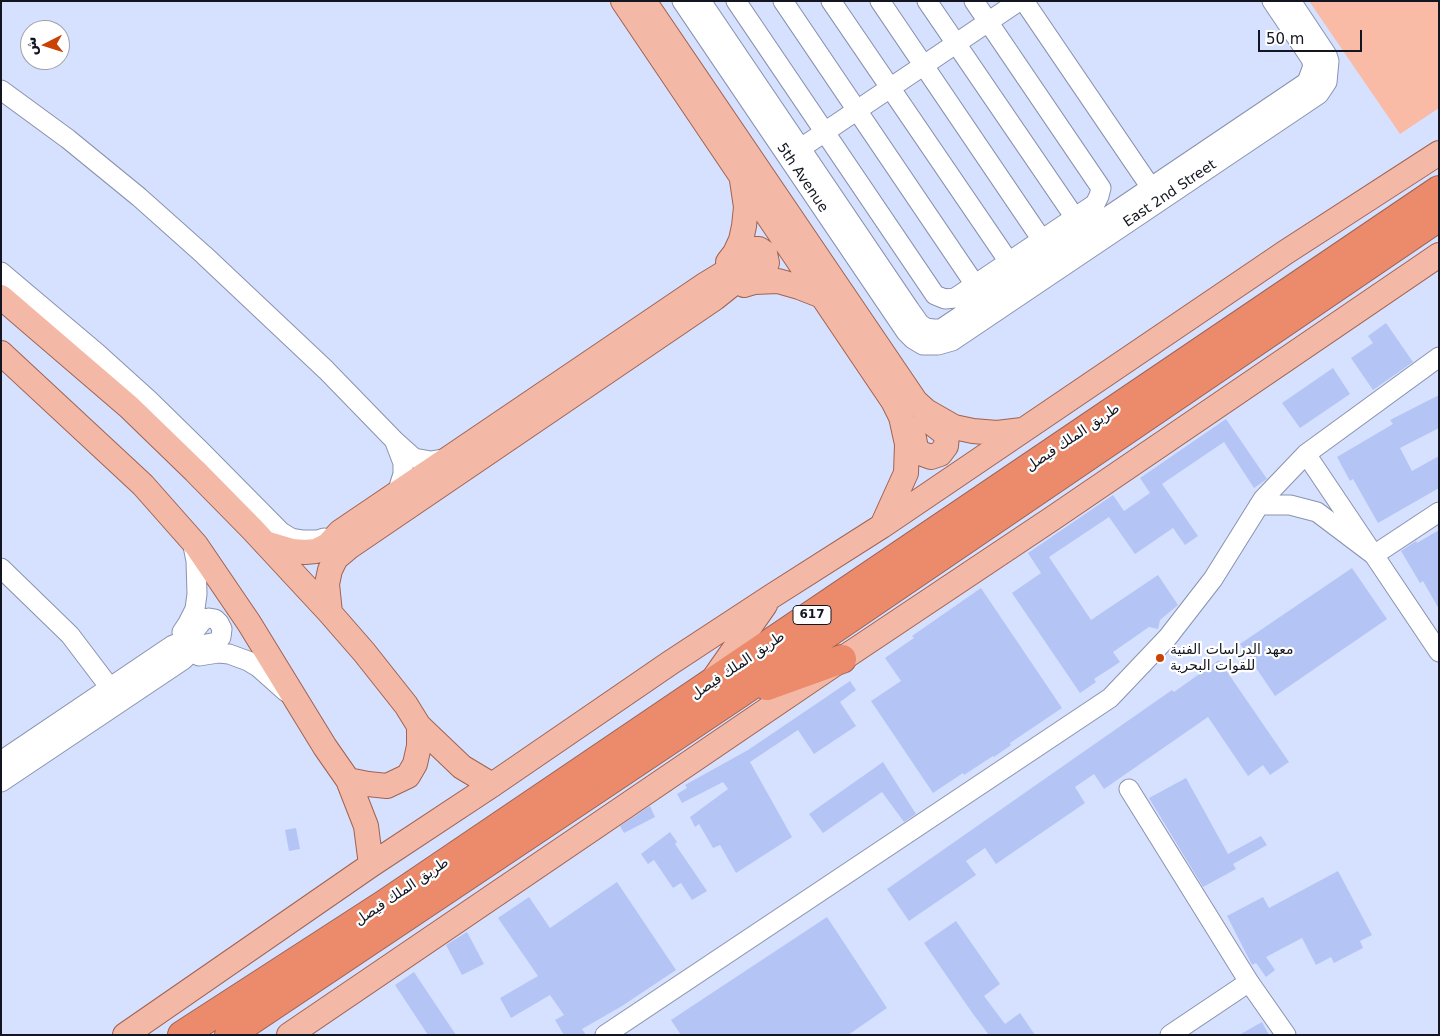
<!DOCTYPE html>
<html>
<head>
<meta charset="utf-8">
<style>
	body { margin:0 }
	#map { position:relative; width:1440px; height:1036px; overflow:hidden; background:#d6e1ff; font-family:"DejaVu Sans",Vazirmatn,sans-serif }
	canvas { display:block }
	.frame { position:absolute; inset:0; border:2px solid #131621; pointer-events:none }
	.north { position:absolute; left:20px; top:20px; width:50px; height:50px; box-sizing:border-box; background:#fff; border:1px solid #a1a2a6; border-radius:50%; rotate:265deg; font-size:14px; font-weight:700; line-height:20px; text-align:center; color:#131621 }
	.north::after { content:''; display:block; margin:auto; width:18px; height:22px; background:#c94306; clip-path:polygon(50% 0,100% 100%,50% 72%,0 100%) }
	.scale { position:absolute; left:1258px; top:30px; width:104px; height:22px; box-sizing:border-box; border:2px solid #131621; border-top:0; padding-left:6px; font-size:15px; line-height:18px; white-space:nowrap; color:#131621; -webkit-text-stroke:4px #fff; paint-order:stroke }
</style>
</head>
<body>
<div id="map">
<canvas width="1440" height="1036"></canvas>
<div class="frame"></div>
<div class="north">ش</div>
<div class="scale">50 m</div>
</div>
<script>
const ctx = document.querySelector('canvas').getContext('2d');
ctx.lineJoin = 'round';
function fillPath(path, color) { ctx.fillStyle = color; ctx.fill(path, 'evenodd'); }
const toPath = rows => new Path2D(rows.map(r => 'M' + r).join(''));
function stroke(path, color, width, dash) { ctx.strokeStyle = color; ctx.lineWidth = width; ctx.lineCap = dash ? 'butt' : 'round'; ctx.setLineDash(dash || []); ctx.stroke(path); }
function drawText(font, color, halo, rows, align = 'center') {
  ctx.font = font + ' "DejaVu Sans",Vazirmatn,sans-serif'; ctx.lineWidth = 4.5; ctx.setLineDash([]); ctx.textBaseline = 'middle'; ctx.strokeStyle = halo; ctx.fillStyle = color; for (const [text, x, y, turn = 0] of rows) {
    ctx.save(); ctx.translate(x, y); ctx.rotate((+turn || 0) * Math.PI / 180); ctx.textAlign = isNaN(turn) ? turn : align; if (halo) ctx.strokeText(text, 0, 0); ctx.fillText(text, 0, 0); ctx.restore();
  }
}
const green = toPath([
	[1309,1,1439,1,1439,108,1400,134]
]);
const building = toPath([
	[1386,323,1413,362,1373,390,1351,358,1373,343,1368,336],
	[1333,368,1350,394,1300,428,1282,403],
	[1439,395,1439,428,1400,448,1412,471,1439,456,1439,488,1378,523,1353,479,1350,481,1337,457,1393,424,1390,420],
	[1226,419,1267,479,1254,488,1224,442,1162,484,1198,536,1185,545,1173,528,1135,554,1109,517,1049,557,1091,620,1158,575,1178,605,1160,620,1158,629,1149,627,1113,652,1120,662,1094,679,1096,682,1080,693,1012,593,1041,573,1028,553,1113,495,1124,511,1150,493,1140,478],
	[1439,530,1439,609,1423,581,1420,583,1401,551,1416,541,1417,543],
	[1352,568,1387,619,1275,696,1240,644],
	[981,588,1062,708,1010,743,1011,745,994,757,993,756,964,775,963,773,933,793,871,701,901,681,885,658,914,638,912,636],
	[1219,660,1289,762,1270,775,1263,765,1248,776,1208,717,1104,789,1094,774,1075,787,1085,803,996,864,985,848,966,861,976,875,909,921,887,889,1172,690,1174,692],
	[850,681,856,690,840,702,856,726,814,754,798,730,750,762,792,837,736,873,720,845,713,848,699,824,695,827,690,817,728,789,723,782,682,803,677,794,687,788,685,785,748,750],
	[883,762,916,814,904,822,882,792,823,833,809,814],
	[1186,778,1228,854,1261,836,1267,845,1233,864,1236,869,1203,887,1149,798],
	[650,806,655,817,624,833,620,826],
	[296,828,300,849,289,851,285,830],
	[670,832,677,842,675,844,707,891,692,900,681,883,673,888,654,860,648,864,641,854],
	[1338,871,1372,935,1360,941,1363,948,1334,963,1331,957,1316,965,1302,938,1266,957,1275,970,1266,977,1256,963,1252,965,1227,916,1263,897,1269,908],
	[617,882,676,970,622,1006,582,1029,586,1035,564,1035,555,1020,564,1015,550,995,511,1018,500,998,538,976,498,918,529,897,550,928],
	[827,917,887,1008,848,1035,681,1035,671,1020],
	[956,921,1000,984,984,996,1005,1024,1020,1013,1035,1035,989,1035,973,1014,924,943],
	[467,932,484,964,462,975,446,945],
	[414,972,456,1035,428,1035,395,985],
	[1262,1022,1269,1035,1239,1035]
]);
const minor = toPath([
	[682,1,906,332,913,339,923,345,938,345,952,341,1319,94,1327,82,1329,61,1327,55,1291,1],
	[701,1,910,310,920,324,926,328,933,329,941,329,1307,82,1313,66,1311,59,1272,1],
	[736,1,935,295,945,299,955,298,1095,204,1099,196,1101,188,974,1],
	[783,1,982,295],
	[831,1,1009,262],
	[880,1,1042,240],
	[927,1,1082,228],
	[1024,1,1158,198],
	[1,90,68,139,139,197,204,255,326,370,395,441,414,458,431,461,448,458],
	[801,148,1019,1],
	[1,272,97,353,149,400,200,450,281,532,291,538,303,540,318,540,324,538],
	[395,442,403,463,403,474,397,493],
	[1306,454,1439,652],
	[1259,505,1290,505,1317,512,1374,555,1439,512],
	[1,568,70,635,117,697],
	[182,632,188,623,195,609,197,594,196,561,192,541],
	[199,656,218,653,229,654,248,661,258,667,286,692],
	[1,761,173,645,188,639,204,619,209,618,215,619,219,623,222,629,221,637,217,642,201,645,195,649,183,660,1,782],
	[1129,789,1249,982,1170,1035],
	[1249,982,1286,1035],
	[605,1035,1110,698,1168,637,1213,579,1263,499,1306,454,1439,357]
]);
const major = toPath([
	[623,1,893,401,901,417,907,444,906,473,882,526],
	[644,1,916,402,926,411,954,427,973,431,997,433,1022,430],
	[728,262,735,253,741,240,744,226,746,207,742,180],
	[744,285,754,282,778,281,799,287,822,296],
	[1,297,129,407,195,471,253,530,330,613,364,652,406,705,419,726,462,767,492,785],
	[1,353,143,485,196,545,249,623,325,747,348,780,366,826,371,865],
	[912,428,916,448,920,453,931,457,940,454,946,446,947,435,928,420],
	[265,543,292,551,305,552,316,551,328,545,340,532,706,284,729,270,739,262,748,251,751,249,759,249,765,253,767,263,765,268,743,277,735,282,715,298,349,547,336,558,330,570,327,584,330,613],
	[714,678,765,605],
	[348,780,368,784,387,786,408,776,415,764,419,746,419,726],
	[125,1035,371,865,492,785,670,663,772,596,882,526,1286,252,1439,153],
	[289,1035,842,659,1053,518,1439,255]
]);
const highway = toPath([
	[767,686,842,659],
	[182,1035,386,903,1439,190],
	[229,1035,737,695,1439,217]
]);
const markers = [
	[1160,658,5,"#c94306"]
];
const shields = [
	[812,615,38]
];
const shieldNames = [
	["617",812,615]
];
const streetNames = [
	["5th Avenue",802,178,56],
	["East 2nd Street",1170,194,-34],
	["طريق الملك فيصل",1073,438,-34],
	["طريق الملك فيصل",738,666,-34],
	["طريق الملك فيصل",402,892,-34]
];
const poiNames = [
	["معهد الدراسات الفنية",1170,650],
	["للقوات البحرية",1170,666]
];
fillPath(green, '#f9baa6');
fillPath(building, '#b4c4f5');
stroke(minor, '#8993ae', 21);
stroke(major, '#a06251', 26);
stroke(highway, '#a06251', 30);
stroke(minor, '#fff', 19);
stroke(major, '#f4b9a6', 24);
stroke(highway, '#ec8b6b', 28);
for (const [x, y, r, color] of markers) { const dot = new Path2D(); dot.arc(x, y, r, 0, 2 * Math.PI); ctx.fillStyle = color; ctx.fill(dot); stroke(dot, '#fff', 2); }
for (const [x, y, w] of shields) { const box = new Path2D(); box.roundRect(x - w / 2, y - 9.5, w, 19, 4); ctx.fillStyle = '#fff'; ctx.fill(box); stroke(box, '#131621', 1); }
drawText('bold 12px', '#131621', null, shieldNames);
drawText('14px', '#131621', '#fff', streetNames);
drawText('14px', '#131621', '#fff', poiNames, 'left');
</script>
</body>
</html>
